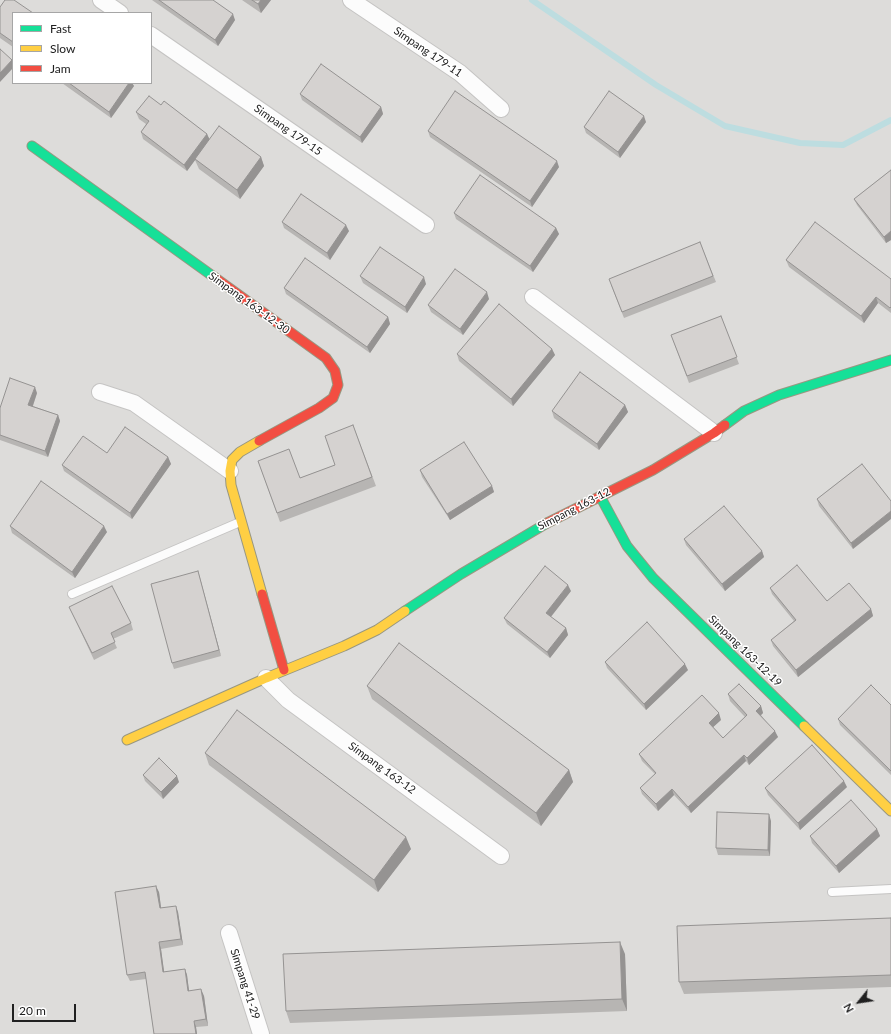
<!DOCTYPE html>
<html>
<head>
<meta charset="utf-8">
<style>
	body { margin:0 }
	#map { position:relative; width:891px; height:1034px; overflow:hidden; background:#eeece9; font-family:Lato,sans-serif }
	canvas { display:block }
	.legend { position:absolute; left:12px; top:12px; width:140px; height:72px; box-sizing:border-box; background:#fff; border:1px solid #a6a6a6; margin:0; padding:5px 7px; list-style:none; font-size:12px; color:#202020 }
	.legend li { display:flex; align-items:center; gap:8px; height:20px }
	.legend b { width:20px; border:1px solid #a6a6a6 }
	.north { position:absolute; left:839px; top:982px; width:40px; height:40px; -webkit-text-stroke:3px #fff; paint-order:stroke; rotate:240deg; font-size:11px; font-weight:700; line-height:16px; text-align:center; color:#202020 }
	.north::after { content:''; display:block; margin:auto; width:14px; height:18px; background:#202020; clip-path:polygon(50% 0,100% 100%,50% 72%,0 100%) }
	.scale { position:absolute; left:12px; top:1004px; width:64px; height:18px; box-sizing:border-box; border:2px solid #202020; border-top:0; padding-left:5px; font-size:12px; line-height:14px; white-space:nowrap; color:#202020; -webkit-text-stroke:3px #fff; paint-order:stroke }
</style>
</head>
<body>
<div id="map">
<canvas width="891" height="1034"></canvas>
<ul class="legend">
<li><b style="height:5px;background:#16e098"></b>Fast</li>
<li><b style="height:5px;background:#ffcf43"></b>Slow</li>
<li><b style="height:5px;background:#f24e42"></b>Jam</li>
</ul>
<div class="north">N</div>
<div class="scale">20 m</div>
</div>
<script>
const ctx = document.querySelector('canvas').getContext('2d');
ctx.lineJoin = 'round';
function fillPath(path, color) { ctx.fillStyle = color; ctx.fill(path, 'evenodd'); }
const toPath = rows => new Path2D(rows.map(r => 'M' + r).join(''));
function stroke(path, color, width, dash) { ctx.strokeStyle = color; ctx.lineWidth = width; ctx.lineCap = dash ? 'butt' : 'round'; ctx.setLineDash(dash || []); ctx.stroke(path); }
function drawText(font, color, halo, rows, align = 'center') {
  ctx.font = font + ' Lato,sans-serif'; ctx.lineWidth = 3; ctx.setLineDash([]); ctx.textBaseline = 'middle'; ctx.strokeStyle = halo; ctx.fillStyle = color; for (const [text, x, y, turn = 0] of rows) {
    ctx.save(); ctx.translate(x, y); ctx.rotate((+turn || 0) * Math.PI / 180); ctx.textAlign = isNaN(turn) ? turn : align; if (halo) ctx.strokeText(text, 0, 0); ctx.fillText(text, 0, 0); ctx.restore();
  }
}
const residential = toPath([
	[0,0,891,0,891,1034,0,1034],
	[13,13,151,13,151,83,13,83]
]);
const stream = toPath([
	[532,0,656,85,725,126,800,143,843,145,891,120]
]);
const lane = toPath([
	[72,594,240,522],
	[832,892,891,889]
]);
const street = toPath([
	[101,0,120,13],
	[351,0,460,73,501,109],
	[151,35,426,225],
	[533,297,714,433],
	[100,392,134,403,230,471],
	[266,678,288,700,501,856],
	[229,933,261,1034]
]);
const fast = toPath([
	[32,146,214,277],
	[725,425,744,411,779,395,891,360],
	[600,496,627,546,653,578,804,726],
	[405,611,461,574,547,523]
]);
const slow = toPath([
	[259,441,240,452,232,460,230,471,231,485,262,594],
	[804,726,891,811],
	[127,740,266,678,344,646,377,630,405,611]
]);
const jam = toPath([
	[214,277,326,358,335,371,338,385,333,398,319,408,259,441],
	[547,523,653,470,714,433,725,425],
	[262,594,284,670]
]);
const wall = toPath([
	[152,0,213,0,235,20,218,46],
	[242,0,271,0,261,13],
	[0,7,13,13,13,47,0,38],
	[62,83,132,83,134,86,111,118],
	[300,94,381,107,383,114,362,143,302,100],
	[161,105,207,134,209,140,261,157,264,166,240,199,199,169,195,160,187,171,143,139,141,132,146,124,139,119,136,112],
	[646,122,620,158,586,133,584,127],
	[428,131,559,167,532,207,430,137],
	[891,170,891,240,886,243,857,205,854,199],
	[454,213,556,228,559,234,533,272,456,219],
	[282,222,349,231,330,260,284,228],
	[700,242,716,282,624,318,611,285],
	[786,260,891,279,891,313,878,303,864,323,789,267],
	[360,276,426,284,407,313,363,283],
	[284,288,388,317,390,324,370,353,286,294],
	[489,299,463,335,431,312,428,305],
	[721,316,739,364,689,383,671,335],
	[552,349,555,355,513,406,459,361,457,354],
	[37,393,33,406,58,415,60,421,48,457,0,440,0,408],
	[625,405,628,412,599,450,554,418,552,411],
	[353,425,376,486,280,522,258,461,300,478,335,465],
	[107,453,168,457,171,464,132,519,64,471,62,465],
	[862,464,853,549,819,506,817,499],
	[420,470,492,486,494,492,450,520,422,477],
	[10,526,107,532,75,578,12,533],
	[684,539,762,551,764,557,725,591,686,545],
	[198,571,200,578,221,656,174,669,172,663],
	[770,588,827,601,871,609,873,616,798,677,773,646,771,640,794,621,772,594],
	[571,591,551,617,566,628,568,635,550,658,507,624,504,618],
	[69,607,131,623,133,630,113,639,117,648,94,660,72,613],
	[605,662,688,670,646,710,607,668],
	[367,686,569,770,573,782,541,826,372,699],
	[728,694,761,706,763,713,761,715,778,737,749,765,746,761,691,813,674,795,658,811,642,794,640,788,655,774,642,761,639,754,721,720,713,727,723,738,745,717,730,701],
	[891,705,891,775,840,725,838,719],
	[205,753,411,849,378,892,209,765],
	[143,775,179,782,163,799,145,781],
	[847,787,800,830,768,795,765,788],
	[771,821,770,856,718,855,716,848],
	[877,829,880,836,839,873,812,843,810,836],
	[159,892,161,908,178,912,183,945,161,949,164,972,185,969,187,975,189,991,204,996,208,1026,196,1027,197,1034,154,1034,146,979,130,981,127,975],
	[891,918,891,987,684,994,679,982],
	[625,954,627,1011,290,1023,286,1011]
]);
const shadedWall = toPath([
	[261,0,271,0,261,13,258,4],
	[233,14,235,20,218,46,215,40],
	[12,60,13,62,13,68,0,82,0,73],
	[129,83,132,83,134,86,111,118,109,112],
	[381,107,383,114,362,143,360,137],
	[644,116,646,122,620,158,618,152],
	[207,134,210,140,187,171,184,165],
	[261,157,264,166,240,199,237,190],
	[557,161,559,167,532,207,530,201],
	[346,225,349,231,330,260,327,253],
	[556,228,559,234,533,272,530,266],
	[891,231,891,240,886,243,884,237],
	[424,277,426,284,407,313,405,307],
	[487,292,489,299,463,335,460,329],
	[876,297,878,303,864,323,861,316],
	[388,317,390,324,370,353,367,347],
	[552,349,555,355,513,406,511,399],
	[35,387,37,393,31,411,28,405],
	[625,405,628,412,599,450,597,444],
	[58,415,60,421,48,457,45,451],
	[168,457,171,464,132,519,130,513],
	[492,486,494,492,450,520,447,514],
	[891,511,891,519,853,549,851,543],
	[104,526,107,532,75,578,72,572],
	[762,551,764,557,725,591,722,584],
	[198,571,200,578,221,656,219,650],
	[568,585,571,591,549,619,546,613],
	[871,609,873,616,798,677,796,670],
	[566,628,568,635,550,658,547,652],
	[685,664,688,670,646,710,644,704],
	[761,706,763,713,759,717,756,711],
	[719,713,721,720,711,729,709,723],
	[775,731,778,737,749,765,747,758],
	[744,755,746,761,691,813,688,807],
	[569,770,573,782,541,826,536,813],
	[177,776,179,782,163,799,161,792],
	[844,781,847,787,800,830,798,823],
	[672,789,674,795,658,811,656,804],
	[769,814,771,821,770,856,768,850],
	[877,829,880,836,839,873,836,866],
	[406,837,411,849,378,892,374,880],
	[156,886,159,892,162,915,160,908],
	[176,906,178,912,183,945,181,939],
	[159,942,161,949,165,978,163,972],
	[620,942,625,954,627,1011,622,999],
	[185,969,187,975,190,998,188,991],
	[201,989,204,996,208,1026,206,1019],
	[194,1021,196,1027,197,1034,196,1034]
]);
const building = toPath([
	[5,0,14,0,33,13,13,13,13,42,0,33,0,7,5,0],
	[159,0,213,0,233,14,215,40,159,0],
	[252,0,261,0,258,4,252,0],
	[0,49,12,60,0,73,0,49],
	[321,64,381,107,360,137,300,94,321,64],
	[69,83,129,83,109,112,69,83],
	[455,91,557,161,530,201,428,131,455,91],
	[609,91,644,116,618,152,584,127,609,91],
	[149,96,161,105,164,101,207,134,184,165,141,132,149,121,136,112,149,96],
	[219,126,261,157,237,190,195,159,219,126],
	[891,170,891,231,884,237,854,199,891,170],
	[480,175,556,228,530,266,454,213,480,175],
	[301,194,346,225,327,253,282,222,301,194],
	[815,222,891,279,891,307,890,308,876,297,861,316,786,260,815,222],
	[700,242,713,276,622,312,609,279,700,242],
	[380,247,424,277,405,307,360,276,380,247],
	[305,258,388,317,367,347,284,288,305,258],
	[455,269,487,292,460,329,428,305,455,269],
	[499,304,552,349,511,399,457,354,499,304],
	[721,316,737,357,687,376,671,335,721,316],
	[580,372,625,405,597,444,552,411,580,372],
	[10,378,35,387,28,405,58,415,45,451,0,435,0,408,10,378],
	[353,425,372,477,277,513,258,461,289,449,300,478,335,465,325,436,353,425],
	[125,427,168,457,130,513,62,465,83,436,107,453,125,427],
	[464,442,492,486,447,514,420,470,464,442],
	[862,464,891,501,891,511,851,543,817,499,862,464],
	[41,481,104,526,72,572,10,526,41,481],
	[724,506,762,551,722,584,684,539,724,506],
	[797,565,827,601,849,583,871,609,796,670,771,640,796,620,770,588,797,565],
	[545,566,568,585,546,613,566,628,547,652,504,618,545,566],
	[198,571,219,650,172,663,151,584,198,571],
	[112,586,131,623,111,633,115,642,92,653,69,607,112,586],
	[647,622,685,664,644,704,605,662,647,622],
	[399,643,569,770,536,813,367,686,399,643],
	[739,684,761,706,756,711,775,731,747,758,744,755,688,807,672,789,656,804,640,788,656,773,639,754,702,695,719,713,709,723,723,738,747,715,728,694,739,684],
	[871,685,891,705,891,771,838,719,871,685],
	[237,710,406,837,374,880,205,753,237,710],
	[812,745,844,781,798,823,765,788,812,745],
	[159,758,177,776,161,792,143,775,159,758],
	[851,800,877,829,836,866,810,836,851,800],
	[717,812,769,814,768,850,716,848,717,812],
	[156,886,160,908,176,906,181,939,159,942,163,972,185,969,188,991,201,989,206,1019,194,1021,196,1034,154,1034,145,972,127,975,115,892,156,886],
	[891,918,891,975,679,982,677,926,891,918],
	[620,942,622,999,286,1011,283,954,620,942]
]);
const streetNames = [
	["Simpang 179-11",428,52,34],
	["Simpang 179-15",288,130,35],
	["Simpang 163-12-30",249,303,36],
	["Simpang 163-12",574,509,-27],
	["Simpang 163-12-19",745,651,44],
	["Simpang 163-12",382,768,36],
	["Simpang 41-29",245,984,72]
];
fillPath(residential, '#dddcda');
stroke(stream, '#bddde0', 6);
stroke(lane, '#c5c4c3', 10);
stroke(street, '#c5c4c3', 18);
stroke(fast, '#989781', 11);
stroke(slow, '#989781', 11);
stroke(jam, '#989781', 11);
stroke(lane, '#fcfcfc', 8);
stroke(street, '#fcfcfc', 16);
stroke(fast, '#16e098', 9);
stroke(slow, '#ffcf43', 9);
stroke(jam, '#f24e42', 9);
fillPath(wall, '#b7b5b3');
fillPath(shadedWall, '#959392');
fillPath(building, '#d5d2d0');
stroke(building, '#959392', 1);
drawText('11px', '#202020', '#fff', streetNames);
</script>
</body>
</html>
